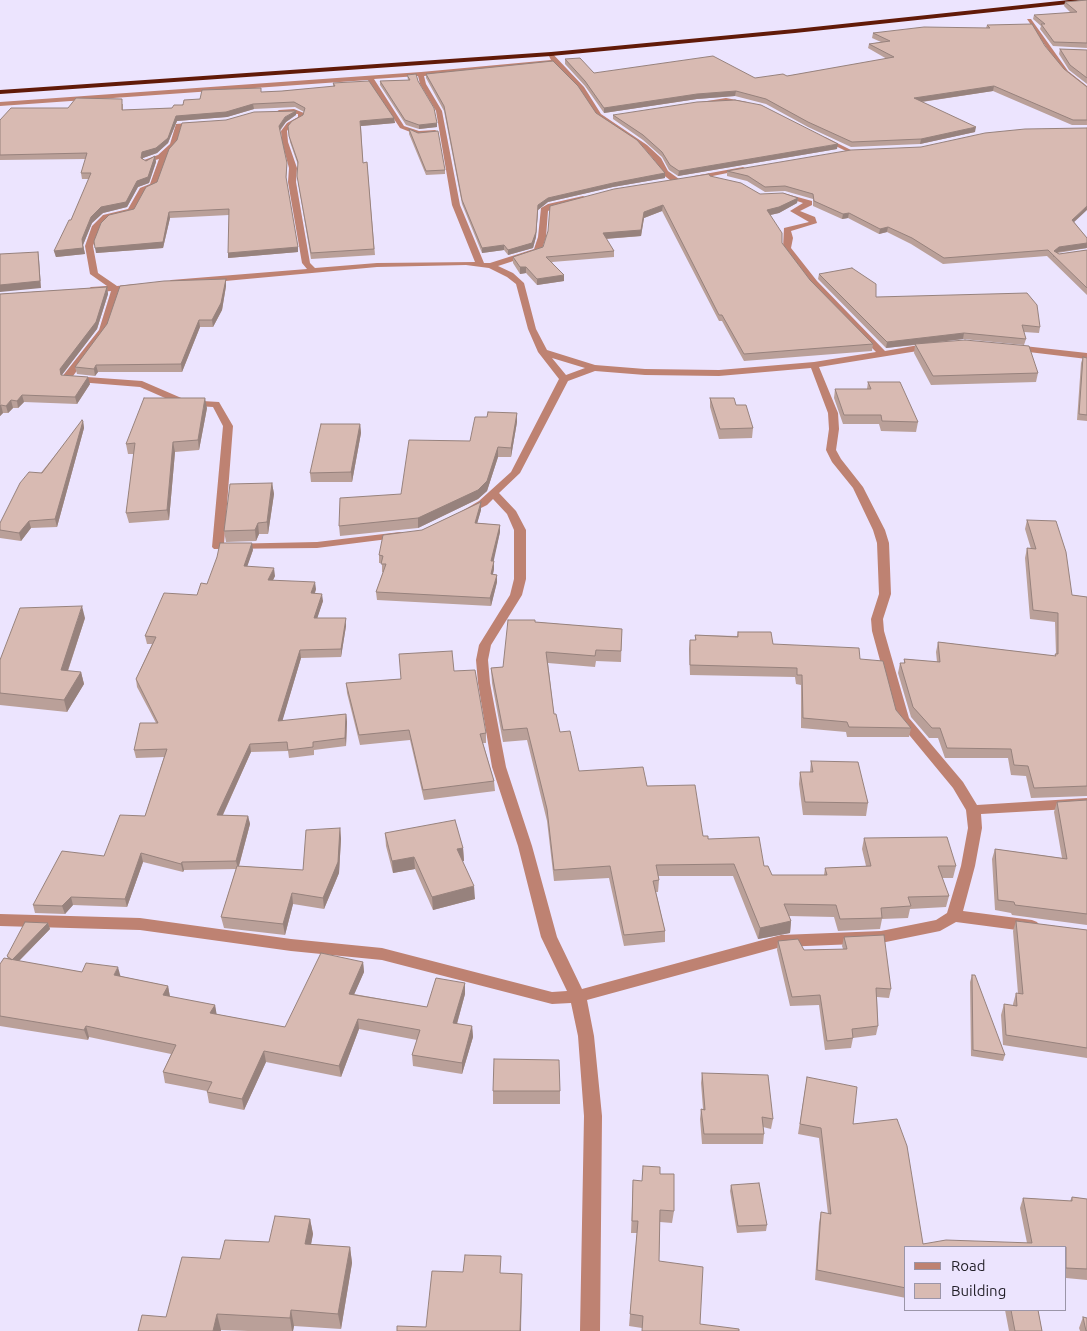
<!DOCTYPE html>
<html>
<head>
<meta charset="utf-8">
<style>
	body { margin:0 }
	#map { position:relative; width:1087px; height:1331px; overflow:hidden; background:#ece4fe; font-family:Ubuntu,sans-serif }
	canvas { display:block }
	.legend { position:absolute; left:904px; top:1246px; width:162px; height:65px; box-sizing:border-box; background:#ece4fe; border:1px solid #9b95a8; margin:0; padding:6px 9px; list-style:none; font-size:15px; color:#221f28 }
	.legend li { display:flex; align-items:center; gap:10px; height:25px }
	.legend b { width:25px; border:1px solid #9b95a8 }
</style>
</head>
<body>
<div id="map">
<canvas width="1087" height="1331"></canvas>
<ul class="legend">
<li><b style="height:6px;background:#be8272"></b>Road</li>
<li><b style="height:14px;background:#d8bab2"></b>Building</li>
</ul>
</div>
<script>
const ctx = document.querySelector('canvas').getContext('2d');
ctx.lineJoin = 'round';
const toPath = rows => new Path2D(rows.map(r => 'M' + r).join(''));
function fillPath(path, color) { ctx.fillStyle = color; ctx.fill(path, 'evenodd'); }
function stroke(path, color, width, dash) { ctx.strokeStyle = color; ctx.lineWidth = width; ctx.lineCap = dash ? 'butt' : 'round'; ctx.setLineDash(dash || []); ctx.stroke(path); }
const minor = toPath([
	[1027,19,1031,19,1068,71,1087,86,1087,91,1064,73,1027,19],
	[551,52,584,87,601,114,647,145,661,158,668,171,679,179,690,178,694,176,743,167,747,169,693,180,689,182,674,183,662,174,655,161,643,147,597,116,579,89,554,63,424,76,426,84,442,111,460,205,484,263,490,263,534,249,538,237,541,208,548,204,583,196,587,198,586,200,554,208,548,211,546,237,541,252,498,266,513,273,524,283,536,329,547,350,595,365,645,369,719,370,814,362,876,352,811,285,783,248,784,228,809,222,790,211,803,203,779,195,783,193,812,201,812,205,800,211,815,217,817,223,791,231,793,238,791,248,817,281,885,351,930,343,935,346,930,349,819,367,838,413,839,429,836,450,841,459,863,487,885,530,889,543,891,594,883,619,884,631,909,718,963,782,977,805,1087,798,1087,808,981,814,982,828,975,866,963,911,1032,920,1037,922,1040,926,1037,930,1032,932,956,922,940,931,881,943,781,947,587,1000,594,1036,602,1116,600,1331,580,1331,584,1116,578,1036,571,1003,552,1004,382,960,291,951,140,930,0,926,0,914,140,918,291,939,382,948,552,992,567,991,541,937,518,846,492,767,478,683,476,660,479,645,510,595,514,579,514,530,507,514,493,499,487,505,471,513,463,513,462,511,479,501,511,472,559,379,538,352,528,329,516,284,507,277,489,268,466,265,377,267,171,286,167,283,171,280,307,269,302,263,288,182,289,168,282,142,281,131,287,123,298,117,298,114,277,113,276,112,279,110,294,109,304,113,303,119,291,125,287,131,288,142,297,168,296,182,310,263,315,268,377,263,475,262,452,205,436,111,420,84,418,76,374,79,404,126,419,131,435,130,437,131,437,133,418,135,400,128,368,80,0,106,0,102,421,72,551,60,548,54,551,52],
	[552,358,585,368,566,375,552,358],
	[811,368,828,413,829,429,826,450,832,462,853,488,873,530,877,543,879,594,871,619,872,631,896,719,953,788,966,810,968,828,961,866,947,913,936,920,881,931,781,935,582,989,557,937,532,846,506,767,490,683,488,660,491,645,522,595,526,579,526,530,516,511,499,493,520,473,568,381,595,371,645,375,719,376,811,368],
	[726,98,747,102,744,104,726,102,704,104,701,102,726,98],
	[198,122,200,123,200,125,181,127,176,145,168,153,157,185,146,191,134,213,109,219,100,227,93,246,98,273,117,286,136,284,140,287,136,290,120,291,107,330,73,376,142,381,186,400,219,402,233,426,224,544,317,542,400,532,404,533,406,535,404,537,317,548,214,549,212,547,223,426,213,407,181,405,140,387,66,381,61,378,99,330,111,291,91,293,87,290,91,287,107,286,90,274,85,246,92,226,103,215,128,209,140,188,150,184,159,159,152,161,148,165,144,163,144,160,158,155,170,144,176,124,198,122],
	[821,137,825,137,853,151,848,152,821,139,821,137],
	[1015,345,1087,353,1087,359,1012,350,1012,346,1015,345]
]);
const highway = toPath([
	[1069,0,1087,0,1087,2,795,33,551,56,0,94,0,90,551,52,795,29,1069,0]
]);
const wall = toPath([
	[1087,0,1087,48,1053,46,1040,29,1041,26,1033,19,1034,15,1071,13,1064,6,1065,2],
	[987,25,1045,46,1064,69,1087,87,1087,125,1072,125,993,91,922,102,975,132,920,144,851,147,808,127,766,104,735,96,697,99,604,113,585,86,565,64,565,59,594,73,755,78,787,76,887,59,868,48,869,44,881,42,872,38,873,33,986,28],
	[1060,49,1087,50,1087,84,1069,70,1059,54],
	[426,74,596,113,665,178,613,187,548,202,538,210,536,237,533,248,508,255,504,250,482,253,462,204,444,111,426,78],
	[407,75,418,81,437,127,419,129,406,125,380,85,380,81,408,80],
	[333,83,394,118,395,123,361,126,363,163,367,162,375,255,311,259,298,182,298,165,290,142,288,126,303,115,304,112,295,107,254,109,227,117,177,121,168,143,157,153,143,158,143,159,146,161,155,156,156,162,149,183,138,187,127,207,103,213,92,223,83,245,85,254,56,257,54,251,71,220,89,179,82,179,81,173,86,159,0,160,0,120,68,108,123,104,123,110,172,108,200,99,262,92,282,91,333,87],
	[296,115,286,122,280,131,287,163,287,168,286,181,298,252,228,258,229,215,170,218,163,248,96,253,134,209],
	[613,115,837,149,678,176,669,170,662,157,643,140,613,119],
	[409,129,445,170,445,174,426,175,409,134],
	[921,147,1074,222,1087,238,1087,248,1058,253,1059,254,1087,250,1087,295,1047,256,943,264,911,244,887,232,879,234,848,218,842,219,813,206,813,199,785,191,765,192,747,181,727,176,727,171],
	[710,176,760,194,798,198,797,203,779,213,770,215,782,243,810,280,873,344,872,351,744,361,722,321,719,321,662,211,644,218,641,236,606,239,614,251,614,257,552,262,564,281,537,285,526,273,520,274,513,263,513,257,543,247],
	[819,274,876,297,1040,327,1039,333,1024,332,1026,339,1024,345,963,339,923,344,1038,373,1036,382,931,385,914,353,915,345,886,348,818,279],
	[226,279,226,286,222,310,213,327,200,327,182,372,98,372,95,376,77,374,75,367],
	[107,287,108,294,97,329,62,375,90,384,77,404,24,402,18,408,13,408,8,413,3,413,0,416,0,294],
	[1083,357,1087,358,1087,421,1077,420,1081,363],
	[868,382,918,422,916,432,881,431,879,424,843,424,834,398,835,389,867,389],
	[710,398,736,405,753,428,752,438,719,439,710,407],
	[207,408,199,450,175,452,169,520,129,523,126,513,134,454,128,454,126,444],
	[517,413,517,422,511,457,498,457,487,491,478,499,418,528,340,536,339,526,401,494,470,441,487,417],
	[83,421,84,428,57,527,31,528,21,541,0,538,0,523],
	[360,424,361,433,352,482,311,482,310,473],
	[272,483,274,494,268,534,259,534,256,541,226,542,224,531],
	[481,502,481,510,477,523,500,525,500,532,493,561,494,569,493,574,497,575,497,582,491,606,377,600,376,592,383,572,382,572,382,563,379,563,379,555,422,530],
	[1027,520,1072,595,1087,597,1087,796,1031,798,1026,776,1011,775,1008,758,945,758,938,738,929,738,911,717,898,673,900,663,904,663,904,659,937,662,936,652,938,642,1055,656,1056,654,1055,622,1030,619,1025,558,1027,548,1031,549,1025,529],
	[253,550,247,566,275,576,273,580,316,589,315,593,323,601,317,618,346,626,341,657,301,658,282,721,346,714,347,722,346,746,314,750,314,755,289,758,288,751,251,752,223,815,248,816,250,824,239,866,303,870,340,828,341,839,339,873,324,909,293,904,285,935,224,928,221,917,236,869,184,870,183,872,143,862,127,907,73,905,65,914,35,913,33,905,104,856,145,816,164,757,136,758,134,750,156,723,137,687,136,679,152,644,147,644,145,636,197,595,207,584],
	[85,618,68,671,81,672,84,684,67,712,0,705,0,660],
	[535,622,622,629,621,662,596,661,595,667,548,663,554,714,560,732,579,771,647,786,703,836,764,866,772,875,824,875,825,868,866,866,862,849,864,838,956,866,953,878,942,878,949,896,946,907,910,909,908,918,882,919,880,929,838,931,834,917,789,916,791,921,790,933,758,939,733,876,658,876,659,880,658,892,656,892,665,931,665,942,624,946,609,878,554,881,547,821,527,740,503,742,492,683,491,668,503,667],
	[738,632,773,644,860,659,896,710,911,728,909,737,847,737,846,732,801,728,801,685,796,684,795,677,690,675,689,649,690,640,695,640,695,635,737,636],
	[454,671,486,733,486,743,483,743,494,781,495,791,424,800,410,740,360,745,347,693,346,683,401,679],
	[811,761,868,803,866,816,803,815,799,784,800,772,810,772],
	[1087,800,1087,925,1012,915,1011,913,995,910,992,859,995,849,1062,858,1054,812,1057,802],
	[385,833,463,848,464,861,462,861,475,899,433,910,415,869,393,873,386,846],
	[1016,921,1087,930,1087,1058,1003,1045,1001,1015,1004,1004,1013,1006,1013,1004,1016,993,1018,994,1013,931],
	[48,923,50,929,19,961,82,972,120,976,168,986,170,997,215,1005,216,1014,285,1027,363,962,364,972,354,994,427,1007,465,983,465,994,457,1024,472,1026,473,1037,462,1074,413,1066,412,1055,417,1040,359,1029,341,1077,266,1062,244,1110,209,1103,207,1092,207,1091,165,1083,163,1072,171,1054,89,1037,88,1040,0,1026,0,964,8,959,7,956],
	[844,937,891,989,889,998,877,997,878,1026,876,1035,853,1038,851,1048,825,1050,819,1005,790,1006,777,950,778,941,804,950,843,949,842,946],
	[972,975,1005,1055,1003,1061,971,1056,970,982],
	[702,1073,773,1119,771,1129,763,1127,764,1134,763,1144,702,1144,700,1119,701,1109,703,1109,701,1083],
	[807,1077,853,1124,923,1244,1027,1243,1020,1208,1023,1198,1070,1201,1072,1197,1087,1199,1087,1280,1066,1278,1066,1247,906,1247,906,1298,815,1280,819,1223,821,1212,828,1214,819,1138,798,1134],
	[493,1091,560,1091,560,1104,493,1104],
	[660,1174,674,1211,672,1223,660,1222,659,1261,700,1324,642,1328,629,1326,637,1233,631,1233,633,1180,642,1181],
	[731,1185,767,1225,766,1231,737,1233,730,1191],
	[310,1219,313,1234,311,1244,350,1247,352,1263,341,1329,294,1326,293,1331,248,1331,221,1330,221,1331,138,1331,166,1317,269,1242],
	[1005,1310,1038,1310,1042,1331,1009,1331],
	[1083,1317,1087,1331,1080,1331,1079,1328]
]);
const shadedWall = toPath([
	[994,86,993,91,913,103,914,98],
	[736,91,735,96,697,99,604,113,604,108,697,94],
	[253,104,254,109,227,117,177,121,168,143,157,153,143,158,142,164,141,158,142,152,176,116],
	[296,111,296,115,286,122,279,131,279,126,285,117],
	[394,118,395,123,361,126,360,121],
	[437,123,437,127,419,129,419,125],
	[976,127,975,132,920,144,921,139],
	[838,144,837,149,678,176,679,171],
	[155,156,156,162,149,183,138,187,127,207,103,213,92,223,83,245,85,254,56,257,54,251,82,239,91,217,101,207,137,181],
	[665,173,665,178,613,187,548,202,538,210,536,237,533,248,508,255,508,250,538,205,548,198,613,183],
	[798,198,797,203,779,213,766,216,767,210],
	[663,205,662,211,644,218,641,236,602,239,603,233,644,212],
	[1087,206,1087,210,1071,225,1072,220],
	[169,212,170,218,163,248,96,253,95,248],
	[849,213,848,218,842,219,843,214],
	[888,227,887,232,879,234,880,229],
	[1087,243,1087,248,1058,252,1053,257,1054,251,1059,247],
	[504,245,504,250,482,253,482,248],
	[298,247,298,252,228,258,228,253],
	[38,252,39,259,41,288,0,292,0,285],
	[520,267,526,267,526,273,520,274],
	[564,275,564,281,537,285,537,279],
	[226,279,226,286,222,310,213,327,212,320],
	[107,287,108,294,97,329,61,376,60,369],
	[199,320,200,327,182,372,181,364],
	[964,333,963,339,886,348,887,342],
	[96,365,98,372,95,376,94,369],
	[88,377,90,384,77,404,75,397],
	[22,395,24,402,18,408,17,401],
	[205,398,207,408,199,450,198,440],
	[11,400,13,408,8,413,6,406],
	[1,405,3,413,0,416,0,406],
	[517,413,517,422,511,457,511,448],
	[83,421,84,428,57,527,55,519],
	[360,424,361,433,352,482,351,472],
	[173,442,175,452,169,520,167,510],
	[498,447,498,457,487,491,478,499,418,528,418,518],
	[272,483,274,494,268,534,267,522],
	[481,502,481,510,475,531,475,523],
	[29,521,31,528,21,541,19,533],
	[258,523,259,534,256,541,255,530],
	[500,525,500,532,492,569,491,561],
	[252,543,253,550,245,573,244,566],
	[494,561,494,569,491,582,491,574],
	[274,568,275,576,269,588,268,580],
	[497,575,497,582,491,606,490,598],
	[315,582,316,589,312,601,311,593],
	[322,594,323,601,315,625,314,618],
	[82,606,85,618,64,682,61,670],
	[346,618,346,626,341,657,341,649],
	[300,650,301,658,280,729,278,721],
	[81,672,84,684,67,712,64,700],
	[346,714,347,722,346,746,345,738],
	[250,744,251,752,219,823,217,815],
	[248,816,250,824,238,869,236,861],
	[340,828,341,839,339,873,324,909,323,898],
	[463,848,464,861,458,862,457,849],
	[141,853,143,862,127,907,125,899],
	[414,857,415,869,393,873,392,861],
	[182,862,184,870,183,872,181,864],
	[474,886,475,899,433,910,432,897],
	[292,893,293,904,285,935,283,924],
	[71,897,73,905,65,914,62,906],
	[791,921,790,933,758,939,760,928],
	[48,923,50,929,14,966,12,960],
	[363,962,364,972,350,1004,349,994],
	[118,967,121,978,114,975],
	[465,983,465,994,454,1034,453,1023],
	[168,986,170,997,163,995],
	[215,1005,217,1016,210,1013],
	[358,1019,359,1029,341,1077,339,1066],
	[86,1026,89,1037,88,1040,84,1030],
	[472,1026,473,1037,462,1074,462,1063],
	[264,1051,266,1062,244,1110,242,1099],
	[310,1219,313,1234,308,1260,305,1244],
	[350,1247,352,1263,341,1329,338,1314],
	[522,1274,521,1331,520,1331],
	[291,1310,294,1326,293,1331,292,1331,290,1318],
	[217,1314,221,1330,221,1331,213,1331]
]);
const building = toPath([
	[1087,0,1087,43,1054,42,1041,24,1045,24,1034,15,1077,12,1065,2,1087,0],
	[1032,24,1045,46,1064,69,1087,87,1087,120,1073,120,994,86,914,98,976,127,921,139,852,142,808,122,766,99,736,91,697,94,604,108,585,81,565,59,580,58,594,73,713,56,755,78,783,74,787,76,894,57,869,44,890,41,873,33,924,27,990,28,987,25,1032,24],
	[1060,49,1087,50,1087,78,1070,65,1060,49],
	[553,61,578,86,596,113,637,140,665,173,613,183,548,198,538,205,536,232,532,243,508,250,504,245,482,248,462,200,444,106,426,74,553,61],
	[416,74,418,81,434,108,437,123,419,125,405,120,380,81,410,80,407,75,416,74],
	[369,81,394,118,360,121,363,163,367,162,374,249,311,253,297,176,298,162,289,136,288,126,292,121,303,115,305,108,294,102,253,104,226,112,176,116,168,138,156,148,142,152,141,158,146,161,155,156,148,177,137,181,126,202,101,207,91,217,82,239,83,248,54,251,69,220,71,220,91,173,81,173,87,153,0,155,0,120,11,108,68,108,76,98,122,99,122,110,172,108,174,105,183,105,184,100,200,99,202,90,261,88,261,92,282,91,335,86,333,83,369,81],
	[735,100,761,105,838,144,679,171,670,165,662,152,643,135,613,115,697,102,735,100],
	[296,111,285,117,279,126,287,163,286,177,298,247,228,253,229,209,169,212,163,242,95,248,94,241,101,223,109,215,134,209,146,187,157,182,169,149,177,140,182,123,226,120,254,112,296,111],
	[1087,128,1087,206,1072,220,1087,238,1087,243,1059,247,1054,251,1059,254,1087,250,1087,288,1048,250,944,258,912,238,888,227,880,229,849,213,843,214,814,201,813,194,785,186,765,187,748,176,727,171,851,150,921,147,985,133,1025,129,1087,128],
	[409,129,418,133,438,131,445,170,426,171,409,129],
	[709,174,710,176,741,183,760,194,783,193,798,198,779,207,767,210,782,233,782,243,810,280,873,344,744,354,722,315,719,315,663,205,644,212,641,230,603,233,614,251,546,257,564,275,537,279,526,267,520,267,513,257,543,247,548,231,550,206,614,189,709,174],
	[38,252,40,281,0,285,0,254,38,252],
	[852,268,876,284,876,297,1027,293,1037,305,1040,327,1022,325,1026,339,964,333,887,342,819,274,852,268],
	[226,279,221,303,212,320,199,320,181,364,96,365,94,369,75,367,107,324,120,286,164,281,226,279],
	[107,287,96,322,60,369,61,375,88,377,75,397,22,395,17,401,11,400,6,406,1,405,0,406,0,294,107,287],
	[965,340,1029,346,1038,373,933,376,915,344,965,340],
	[1083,357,1087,358,1087,415,1079,414,1083,357],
	[868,382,900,382,918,422,882,421,881,415,844,415,835,389,871,389,868,382],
	[144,398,205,398,198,440,173,442,167,510,126,513,135,443,126,444,144,398],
	[710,398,734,398,736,405,746,405,753,428,720,429,710,398],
	[488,412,517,413,511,448,498,447,487,481,478,490,418,518,339,526,340,498,401,494,409,440,470,441,475,417,487,417,488,412],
	[82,420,83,421,55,519,29,521,19,533,0,530,0,523,20,483,29,472,42,473,82,420],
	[321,424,360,424,351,472,310,473,321,424],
	[272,483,267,522,258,523,255,530,224,531,230,484,272,483],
	[481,502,475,523,500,525,491,561,494,561,491,574,497,575,490,598,376,592,386,564,381,564,383,556,379,555,383,535,422,530,481,502],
	[1027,520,1056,521,1066,552,1072,595,1087,597,1087,786,1034,788,1028,766,1014,765,1011,749,947,748,940,728,932,728,913,707,900,663,905,663,904,659,940,662,938,642,1056,656,1055,654,1058,654,1058,613,1033,610,1027,548,1036,549,1027,520],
	[220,543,252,543,244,566,274,568,268,580,315,582,311,593,322,594,314,618,346,618,341,649,300,650,278,721,346,714,345,738,313,742,313,747,288,750,287,742,250,744,217,815,248,816,236,861,182,862,181,864,141,853,125,899,71,897,62,906,33,905,62,851,104,856,120,815,145,816,167,749,134,750,140,723,158,723,136,679,156,637,145,636,164,593,197,595,201,583,207,584,217,557,220,543],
	[82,606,61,670,81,672,64,700,0,693,0,660,20,608,82,606],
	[508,620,535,620,535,622,622,629,621,651,596,650,595,656,546,652,554,714,556,714,560,732,570,731,579,771,643,767,647,786,695,785,703,836,708,836,708,839,759,837,764,866,768,866,772,875,827,875,825,868,871,866,864,838,947,837,956,866,938,866,949,896,908,897,911,906,881,908,882,918,840,919,836,905,784,904,791,921,760,928,734,864,656,865,659,880,653,881,665,931,624,935,610,866,554,870,547,809,527,728,503,730,491,668,503,667,508,620],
	[738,632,771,632,773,644,859,648,860,659,883,661,896,710,911,728,849,727,847,722,803,718,802,675,797,675,797,668,690,665,690,640,696,640,695,635,738,637,738,632],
	[452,651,454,671,475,670,486,733,480,734,494,781,423,790,409,730,359,735,346,683,401,679,399,654,452,651],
	[811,761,858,762,868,803,805,802,800,772,813,772,811,761],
	[1087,800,1087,914,1015,905,1014,902,998,900,995,849,1067,859,1057,802,1087,800],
	[455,820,463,848,457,849,474,886,432,897,414,857,392,861,385,833,455,820],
	[340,828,338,862,323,898,292,893,283,924,221,917,237,866,303,870,306,830,340,828],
	[1016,921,1087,930,1087,1048,1006,1035,1004,1004,1017,1006,1016,993,1023,994,1016,921],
	[25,922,48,923,12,960,7,956,25,922],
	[884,935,891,989,876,988,878,1026,852,1029,853,1038,827,1041,820,995,792,997,778,941,798,939,804,950,847,949,844,937,884,935],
	[321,953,363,962,349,994,427,1007,436,978,465,983,453,1023,472,1026,462,1063,412,1055,420,1030,358,1019,339,1066,264,1051,242,1099,207,1092,212,1082,163,1072,176,1045,86,1026,84,1030,0,1016,0,964,4,958,82,972,86,963,118,967,114,975,168,986,163,995,215,1005,210,1013,285,1027,321,953],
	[972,975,975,975,1005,1055,973,1050,972,975],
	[494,1059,559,1060,560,1091,493,1091,494,1059],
	[702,1073,768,1075,773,1119,762,1117,764,1134,704,1134,701,1109,705,1110,702,1073],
	[807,1077,857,1087,853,1124,897,1119,907,1146,923,1244,946,1240,1032,1243,1023,1198,1072,1201,1072,1197,1087,1199,1087,1269,1066,1268,1066,1247,906,1247,906,1288,817,1270,821,1212,831,1214,821,1128,800,1124,807,1077],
	[643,1166,660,1167,660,1174,674,1174,674,1211,660,1210,659,1261,703,1267,700,1324,739,1329,739,1331,642,1331,643,1316,630,1314,638,1221,632,1221,633,1180,642,1181,643,1166],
	[759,1183,767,1225,738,1226,731,1185,759,1183],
	[275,1216,310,1219,305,1244,350,1247,338,1314,291,1310,290,1318,217,1314,213,1331,138,1331,142,1315,166,1317,182,1257,220,1259,225,1240,269,1242,275,1216],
	[465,1255,501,1256,500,1273,522,1274,520,1331,397,1331,397,1326,426,1327,432,1271,463,1272,465,1255],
	[1011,1310,1038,1310,1042,1331,1015,1331,1011,1310],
	[1083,1317,1087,1318,1087,1331,1086,1331,1083,1317]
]);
fillPath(minor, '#be8272');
fillPath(highway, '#611a08');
fillPath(wall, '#baa099');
fillPath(shadedWall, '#97827d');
fillPath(building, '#d8bab2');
stroke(building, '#97827d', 1);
</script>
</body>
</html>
